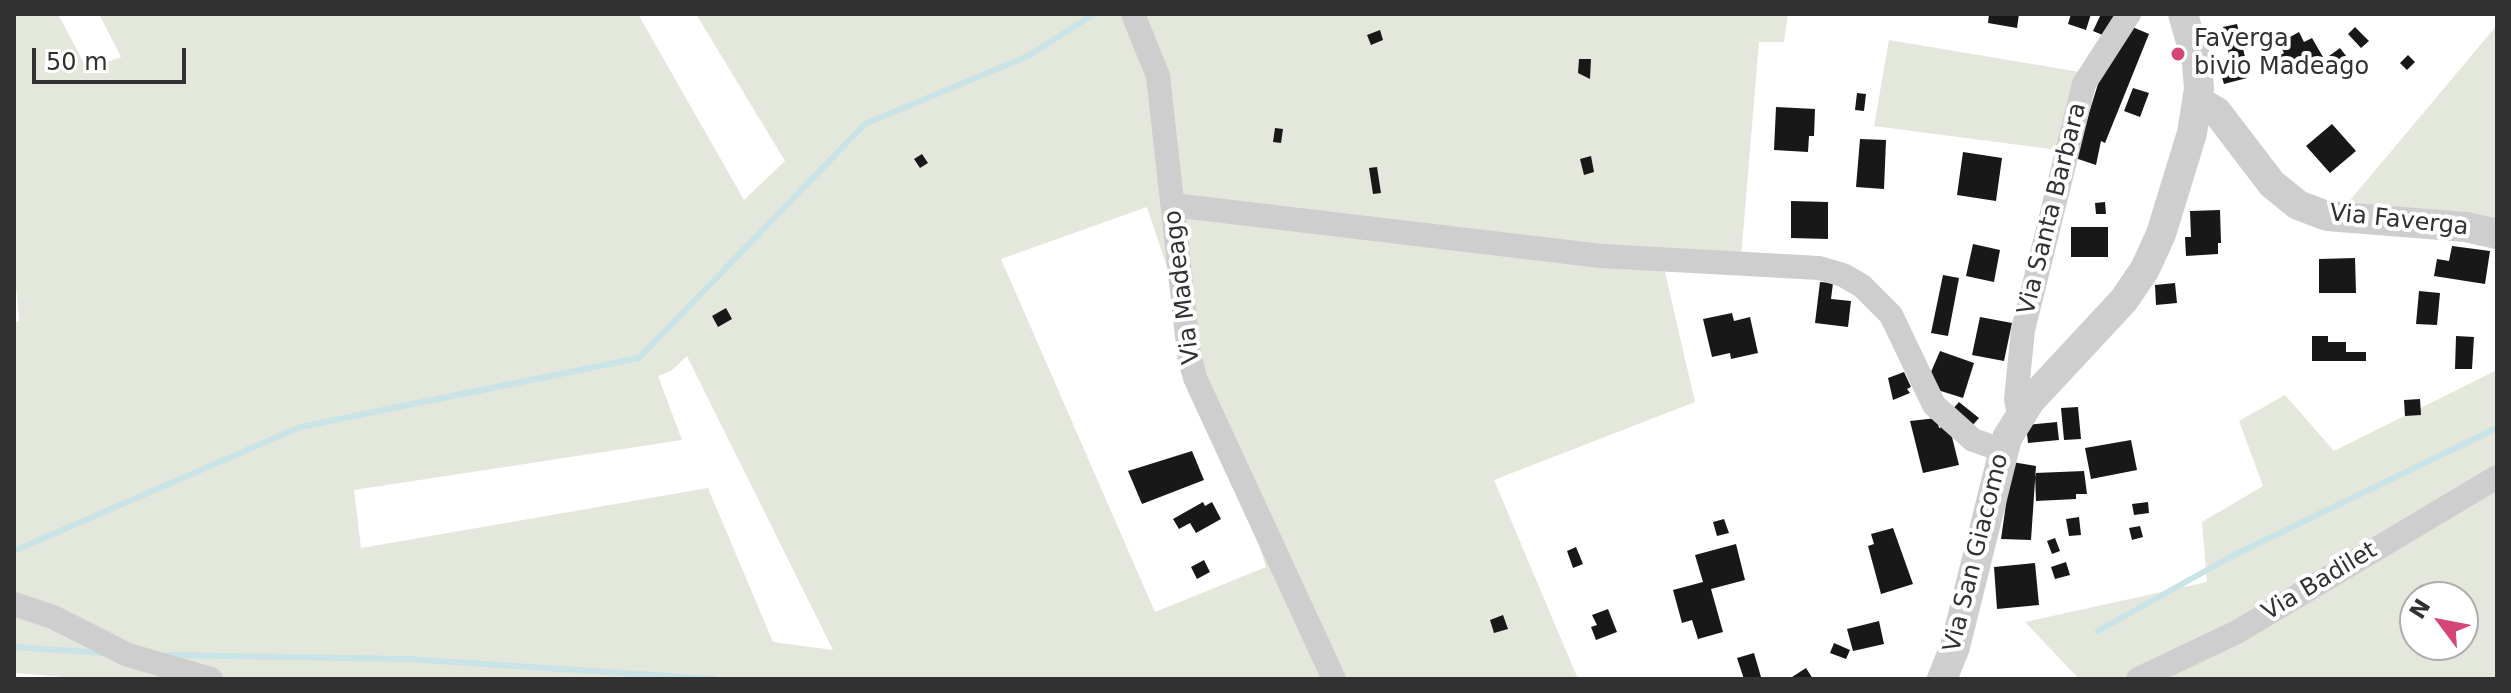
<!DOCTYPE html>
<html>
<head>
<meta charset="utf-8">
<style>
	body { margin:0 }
	#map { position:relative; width:2511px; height:693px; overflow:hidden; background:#fff; font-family:"DejaVu Sans",sans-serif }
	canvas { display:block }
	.frame { position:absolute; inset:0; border:16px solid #313131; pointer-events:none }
	.north { position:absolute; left:2399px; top:581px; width:80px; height:80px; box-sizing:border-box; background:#fff; border:2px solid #adadad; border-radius:50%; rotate:302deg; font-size:22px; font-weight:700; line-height:32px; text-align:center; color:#313131 }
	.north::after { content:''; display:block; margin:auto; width:28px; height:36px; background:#d64577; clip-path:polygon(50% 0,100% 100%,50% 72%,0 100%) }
	.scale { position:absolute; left:32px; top:48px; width:154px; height:36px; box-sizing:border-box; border:4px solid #313131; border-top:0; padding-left:10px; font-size:24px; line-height:28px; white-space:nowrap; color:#313131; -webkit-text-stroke:6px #fff; paint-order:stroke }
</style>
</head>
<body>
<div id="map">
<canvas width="2511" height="693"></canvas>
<div class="frame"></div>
<div class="north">N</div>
<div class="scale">50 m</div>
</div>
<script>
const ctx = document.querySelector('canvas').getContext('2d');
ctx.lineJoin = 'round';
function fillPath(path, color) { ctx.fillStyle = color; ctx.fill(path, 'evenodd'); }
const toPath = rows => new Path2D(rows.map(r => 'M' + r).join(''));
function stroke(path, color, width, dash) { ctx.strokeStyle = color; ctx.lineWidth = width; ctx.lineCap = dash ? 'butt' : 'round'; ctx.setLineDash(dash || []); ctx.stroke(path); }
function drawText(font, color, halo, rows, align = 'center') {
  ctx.font = font + ' "DejaVu Sans",sans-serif'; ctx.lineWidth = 8; ctx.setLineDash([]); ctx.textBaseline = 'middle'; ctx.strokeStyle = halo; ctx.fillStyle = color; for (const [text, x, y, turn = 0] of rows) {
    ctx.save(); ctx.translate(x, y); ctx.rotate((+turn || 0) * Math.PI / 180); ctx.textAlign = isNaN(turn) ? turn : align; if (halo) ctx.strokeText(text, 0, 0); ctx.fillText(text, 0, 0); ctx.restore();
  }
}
const green = toPath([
	[14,14,58,14,87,69,121,57,99,14,638,14,744,200,785,161,696,14,1788,14,1784,42,1759,42,1741,258,1661,255,1695,402,1494,480,1578,679,89,679,14,673,14,322,19,321,14,262],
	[1147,207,1266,567,1155,612,1001,259],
	[687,356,833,650,773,642,708,488,361,548,354,490,682,440,658,376,671,371],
	[2497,25,2497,240,2331,223],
	[1889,40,2086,73,2073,152,1874,126],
	[2497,370,2497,679,2079,679,2025,622,2207,582,2202,522,2263,486,2239,421,2285,395,2334,451],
	[2415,597,2463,597,2463,645,2415,645]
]);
const stream = toPath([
	[14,551,300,427,639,358,865,124,1028,56,1094,14],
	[2098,631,2232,556,2497,428],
	[14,647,104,653],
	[167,655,407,659,715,679]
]);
const building = toPath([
	[1989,14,2019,14,2017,28,1988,23],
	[2071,14,2091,14,2086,30,2068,24],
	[2101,14,2123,14,2110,38,2093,31],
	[2123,23,2149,34,2105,143,2101,141,2096,165,2075,158,2103,68],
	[2237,24,2246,61,2231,64,2223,27],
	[2355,27,2369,41,2361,48,2348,34],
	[1380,30,1383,40,1371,45,1367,35],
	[2299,32,2304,42,2312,38,2323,57,2288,76,2277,57,2284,53,2279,43],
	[2340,48,2350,61,2339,70,2329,56],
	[2408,55,2415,62,2407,70,2400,63],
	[1579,59,1591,59,1590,79,1578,73],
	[2245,68,2247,78,2224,84,2221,74],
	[2133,88,2149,93,2140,117,2124,111],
	[1857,93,1866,94,1864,111,1855,110],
	[1776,107,1815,109,1814,136,1809,136,1808,152,1774,150],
	[2332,124,2356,151,2330,173,2306,146],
	[1275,128,1283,129,1281,143,1273,142],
	[1860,139,1886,140,1884,189,1856,187],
	[1963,152,2002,158,1996,201,1957,195],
	[922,154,928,163,920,168,914,159],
	[1591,156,1594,172,1584,175,1580,159],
	[1377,167,1381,193,1373,194,1369,168],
	[1791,201,1828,202,1828,239,1791,238],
	[2105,202,2106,214,2096,214,2095,203],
	[2220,210,2221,243,2218,243,2218,254,2186,256,2185,237,2191,237,2190,211],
	[2071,227,2108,227,2108,257,2071,257],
	[1973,244,2000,250,1994,282,1966,276],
	[2452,246,2490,251,2485,284,2434,276,2437,259,2449,261],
	[2355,258,2356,293,2319,293,2319,259],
	[1943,275,1959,278,1948,336,1931,333],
	[1820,282,1833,283,1831,299,1851,301,1848,327,1815,323],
	[2175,283,2177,303,2156,305,2155,285],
	[2419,291,2440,293,2437,325,2416,324],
	[726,308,732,319,718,327,712,316],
	[1732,313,1734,321,1750,317,1758,353,1731,359,1730,353,1712,357,1703,319],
	[1980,317,2012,323,2004,361,1972,355],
	[2312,336,2328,336,2328,342,2346,342,2346,352,2366,352,2366,361,2312,361],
	[2456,336,2474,337,2472,369,2455,369],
	[1940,351,1974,363,1963,398,1925,386],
	[1904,372,1911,387,1907,389,1910,393,1893,400,1888,378],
	[2420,399,2421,415,2405,416,2404,400],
	[1959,402,1979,418,1971,427,1951,411],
	[2078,407,2081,439,2064,440,2061,408],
	[1937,418,1939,428,1949,425,1959,465,1923,473,1910,421],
	[2057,422,2059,440,2028,443,2026,425],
	[2131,440,2137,470,2091,479,2085,448],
	[1192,451,1204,480,1142,504,1128,471],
	[2012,462,2036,466,2031,540,2001,539],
	[2084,471,2087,494,2076,494,2076,499,2036,501,2035,473],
	[1203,502,1205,506,1212,502,1221,519,1196,533,1190,523,1179,529,1173,519],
	[2148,502,2149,513,2134,515,2132,504],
	[2079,517,2081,535,2069,536,2066,519],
	[1724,519,1729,533,1717,536,1713,522],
	[2140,526,2143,537,2132,540,2129,528],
	[1893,528,1913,584,1881,594,1868,546,1874,544,1871,534],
	[2055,538,2060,551,2052,554,2047,541],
	[1736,544,1745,580,1711,589,1723,632,1698,639,1692,620,1682,623,1673,590,1703,582,1695,555],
	[1576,547,1583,564,1573,568,1567,551],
	[1204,560,1210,572,1197,579,1191,567],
	[2066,562,2070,575,2055,579,2051,567],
	[2035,563,2039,605,1997,609,1994,567],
	[1608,609,1617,632,1596,640,1591,627,1597,625,1592,615],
	[1503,615,1508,629,1494,633,1490,620],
	[1879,621,1884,644,1853,651,1847,629],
	[1834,643,1850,650,1846,659,1830,653],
	[1754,653,1761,677,1744,679,1737,658],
	[1806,668,1813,679,1789,679]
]);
const minor = toPath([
	[1133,14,1158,76,1189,354,1195,378,1334,679],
	[1173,205,1601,256,1819,268,1843,275,1862,286,1891,315,1934,405,1973,440,2002,450],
	[2019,416,2016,399,2023,330,2084,84,2129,14],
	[14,604,53,617,128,655,211,679],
	[2138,679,2237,632,2497,477]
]);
const tertiary = toPath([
	[2198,101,2217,112,2272,184,2298,205,2327,216,2466,227,2497,234],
	[1942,679,1955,647,2007,438,2030,401,2124,300,2145,269,2161,234,2192,133,2199,89,2197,63,2183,14]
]);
const markers = [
	[2178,54,8,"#d64577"]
];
const poiNames = [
	["Faverga",2194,40],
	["bivio Madeago",2194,68]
];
const streetNames = [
	["Via Santa Barbara",2053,209,-76],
	["Via Faverga",2399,221,6],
	["Via Madeago",1183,287,-97],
	["Via San Giacomo",1977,553,-76],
	["Via Badilet",2320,582,-31]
];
fillPath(green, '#e4e7db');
stroke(stream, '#c9e3e6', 6);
fillPath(building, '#181818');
stroke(minor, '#cecece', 24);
stroke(tertiary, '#cecece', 30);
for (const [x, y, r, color] of markers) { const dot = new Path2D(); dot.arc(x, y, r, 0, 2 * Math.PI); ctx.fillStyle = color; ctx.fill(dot); stroke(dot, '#fff', 3); }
drawText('24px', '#313131', '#fff', poiNames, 'left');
drawText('24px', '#313131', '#fff', streetNames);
</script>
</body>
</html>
